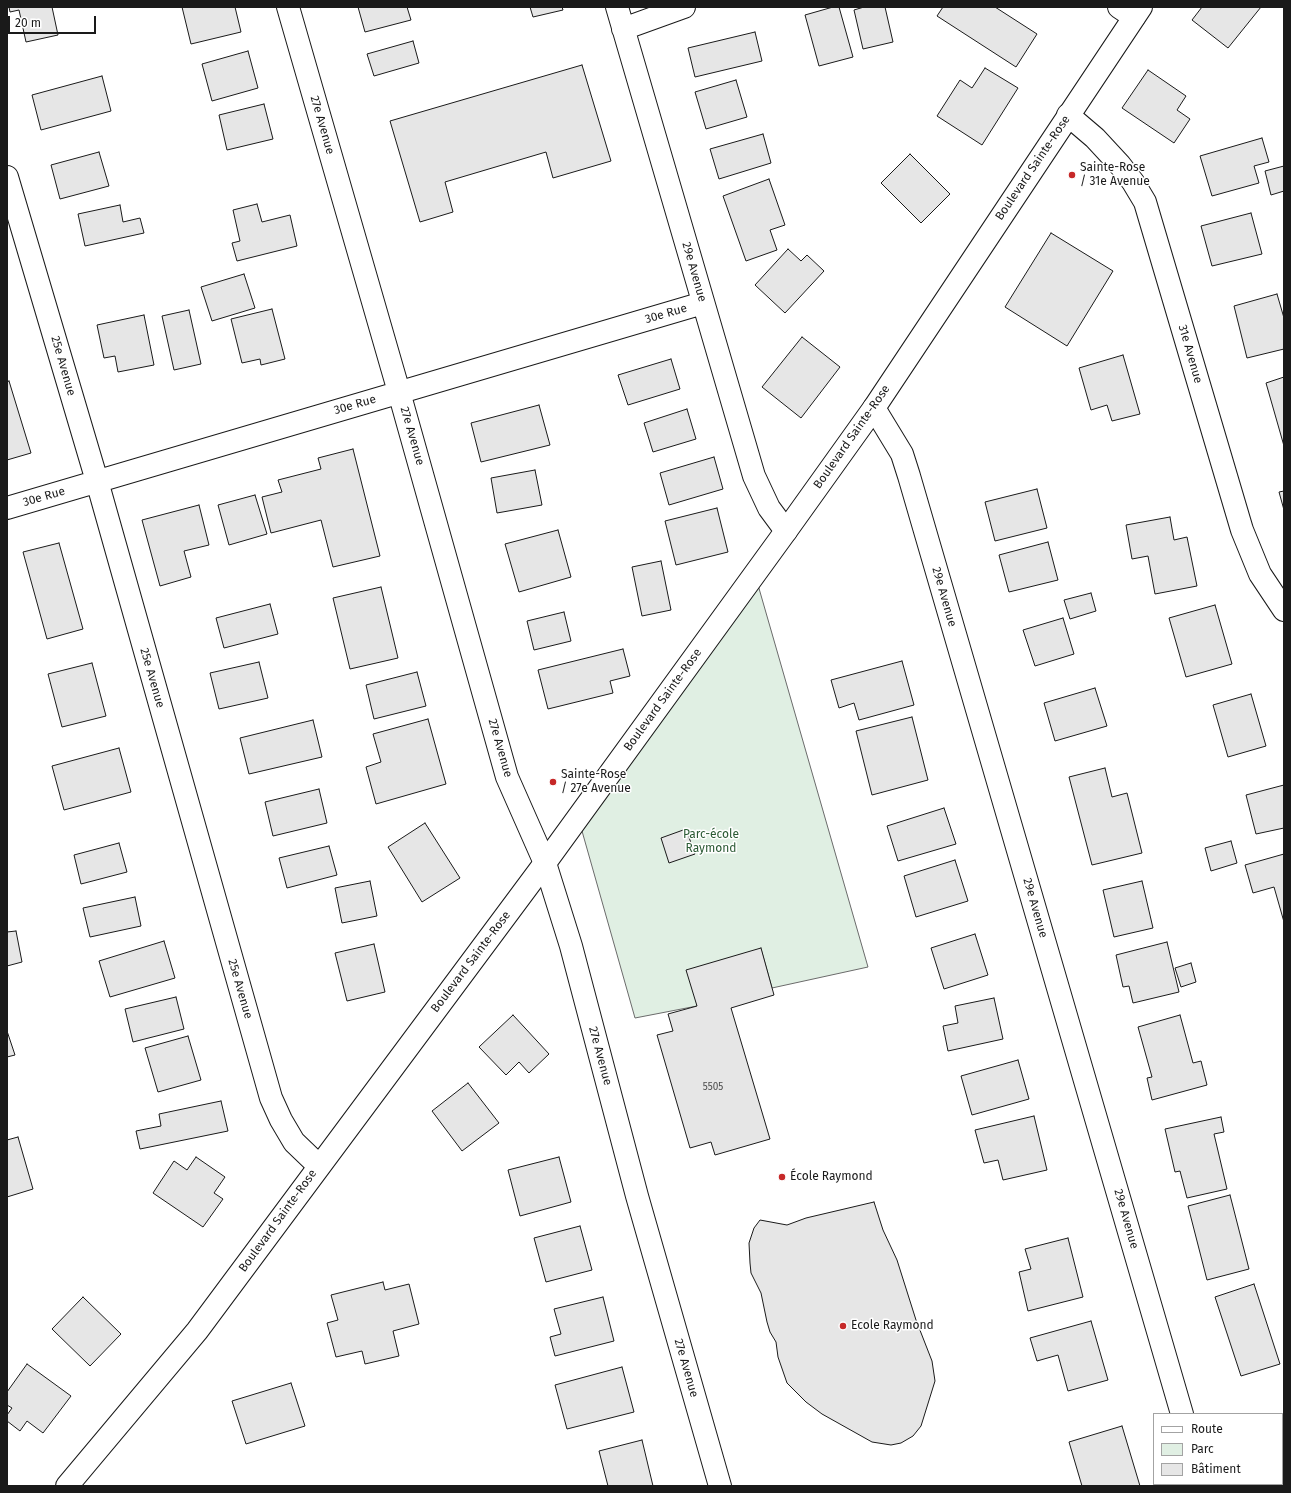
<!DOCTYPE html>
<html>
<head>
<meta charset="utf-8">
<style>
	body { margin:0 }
	#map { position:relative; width:1291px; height:1493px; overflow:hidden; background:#fff; font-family:"Fira Sans",sans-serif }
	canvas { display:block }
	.frame { position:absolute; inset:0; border:8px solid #1a1a1a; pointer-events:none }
	.legend { position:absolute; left:1153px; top:1413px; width:130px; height:72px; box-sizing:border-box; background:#fff; border:1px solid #a3a3a3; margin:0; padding:5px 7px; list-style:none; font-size:12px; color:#1a1a1a }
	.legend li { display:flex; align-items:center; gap:8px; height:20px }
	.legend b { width:20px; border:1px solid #a3a3a3 }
	.scale { position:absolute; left:8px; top:16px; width:88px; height:18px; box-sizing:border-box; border:2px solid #1a1a1a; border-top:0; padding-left:5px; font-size:12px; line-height:14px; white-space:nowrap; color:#1a1a1a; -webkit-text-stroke:3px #fff; paint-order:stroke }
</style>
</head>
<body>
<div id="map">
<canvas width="1291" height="1493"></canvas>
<div class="frame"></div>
<ul class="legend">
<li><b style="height:5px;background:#fff"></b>Route</li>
<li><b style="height:11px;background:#e0efe3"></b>Parc</li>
<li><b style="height:11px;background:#e6e6e6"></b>Bâtiment</li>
</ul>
<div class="scale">20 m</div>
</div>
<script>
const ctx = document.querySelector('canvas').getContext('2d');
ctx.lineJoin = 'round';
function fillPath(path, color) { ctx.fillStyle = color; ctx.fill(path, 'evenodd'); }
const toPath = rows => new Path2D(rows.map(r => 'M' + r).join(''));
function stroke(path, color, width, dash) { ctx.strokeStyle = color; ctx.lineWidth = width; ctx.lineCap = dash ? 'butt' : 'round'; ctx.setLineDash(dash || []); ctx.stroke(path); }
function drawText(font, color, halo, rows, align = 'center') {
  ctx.font = font + ' "Fira Sans",sans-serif'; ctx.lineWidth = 3; ctx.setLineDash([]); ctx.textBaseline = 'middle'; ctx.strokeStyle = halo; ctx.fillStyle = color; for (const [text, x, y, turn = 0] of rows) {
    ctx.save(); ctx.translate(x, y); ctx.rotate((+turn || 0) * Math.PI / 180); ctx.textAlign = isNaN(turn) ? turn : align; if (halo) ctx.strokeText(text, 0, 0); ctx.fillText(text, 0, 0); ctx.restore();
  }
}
const green = toPath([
	[756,578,868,967,772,988,761,949,697,1006,635,1018,580,824,756,578]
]);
const building = toPath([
	[9,7,52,7,58,35,26,42,19,10,10,12,9,7],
	[182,7,235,7,241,32,191,44,182,7],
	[358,7,407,7,411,20,365,32,358,7],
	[530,7,562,7,563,10,533,17,530,7],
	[833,7,839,7,853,57,819,66,805,15,833,7],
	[864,7,885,7,893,42,863,49,854,10,864,7],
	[943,7,995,7,1037,34,1016,67,937,16,943,7],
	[1202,7,1261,7,1228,48,1192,20,1202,7],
	[755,32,762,61,695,77,688,48,755,32],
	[413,41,419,63,374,76,367,54,413,41],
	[248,51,258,88,212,101,202,64,248,51],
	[582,65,611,161,553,178,546,152,445,182,453,212,420,222,390,121,582,65],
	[985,68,1018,88,982,145,937,116,960,80,972,88,985,68],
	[1148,70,1186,96,1177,110,1190,119,1174,143,1122,108,1148,70],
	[102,76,111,111,41,130,32,95,102,76],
	[736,80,747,117,706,129,695,92,736,80],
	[264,104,273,139,227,150,219,115,264,104],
	[763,134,771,163,719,179,710,149,763,134],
	[1262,138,1269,162,1254,166,1259,183,1212,196,1200,156,1262,138],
	[99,152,109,186,60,199,51,165,99,152],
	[910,154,950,194,921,223,881,183,910,154],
	[1284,166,1284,191,1271,195,1265,171,1284,166],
	[769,179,785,225,770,230,777,250,746,261,723,196,769,179],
	[257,204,262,222,290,215,297,246,237,261,232,243,240,241,233,210,257,204],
	[120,205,123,222,140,218,144,233,85,246,78,214,120,205],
	[1251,213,1262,254,1212,266,1201,226,1251,213],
	[1051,233,1113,271,1067,346,1005,307,1051,233],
	[788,249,801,261,807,255,824,271,785,313,755,285,788,249],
	[244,274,255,308,212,321,201,287,244,274],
	[1277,294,1284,318,1284,349,1247,358,1234,306,1277,294],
	[272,309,285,359,261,365,260,359,242,363,231,319,272,309],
	[189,310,201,364,174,370,162,316,189,310],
	[144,315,154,365,118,372,115,356,104,358,97,325,144,315],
	[802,337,840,367,801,418,762,387,802,337],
	[1123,355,1140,414,1112,421,1107,405,1091,410,1079,368,1123,355],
	[671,359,680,389,628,405,618,375,671,359],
	[1284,377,1284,446,1266,383,1284,377],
	[9,381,31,453,7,460,7,382,9,381],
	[539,405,550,445,481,462,471,423,539,405],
	[687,409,696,439,653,452,644,423,687,409],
	[353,449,380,556,333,567,321,520,271,533,262,497,282,492,278,480,321,469,318,458,353,449],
	[714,457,723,489,669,505,660,473,714,457],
	[535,470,542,505,497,513,491,478,535,470],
	[1037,489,1047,528,995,541,985,502,1037,489],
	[1284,491,1284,510,1279,492,1284,491],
	[255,495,267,534,229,545,218,505,255,495],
	[199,505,209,545,184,551,191,577,160,586,142,520,199,505],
	[717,508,728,552,676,565,665,521,717,508],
	[1170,517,1174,540,1187,537,1197,586,1155,594,1148,556,1132,559,1126,525,1170,517],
	[558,530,571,577,519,592,505,544,558,530],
	[1048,542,1058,580,1009,592,999,555,1048,542],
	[59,543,83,629,47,639,23,552,59,543],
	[661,561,671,610,642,616,632,567,661,561],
	[381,587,398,658,350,669,333,598,381,587],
	[1091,593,1096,611,1070,619,1064,600,1091,593],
	[270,604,278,634,224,648,216,618,270,604],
	[1215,605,1232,664,1186,677,1169,618,1215,605],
	[564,612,571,641,534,650,527,621,564,612],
	[1063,618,1074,654,1035,666,1023,630,1063,618],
	[623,649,630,676,610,681,613,693,548,709,538,670,623,649],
	[902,661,914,705,859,720,854,703,839,708,831,680,902,661],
	[259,662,268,698,219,709,210,673,259,662],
	[92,663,106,716,62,727,48,674,92,663],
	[417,672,426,706,374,719,366,685,417,672],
	[1095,688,1107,726,1055,741,1044,703,1095,688],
	[1251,694,1266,746,1228,757,1213,705,1251,694],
	[912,717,928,780,872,795,856,731,912,717],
	[428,719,446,784,376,804,366,767,381,762,373,734,428,719],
	[313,720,322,757,249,774,240,738,313,720],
	[119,748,131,792,64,810,52,766,119,748],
	[1105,768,1112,797,1127,793,1142,853,1092,865,1069,777,1105,768],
	[1284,785,1284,828,1256,834,1246,795,1284,785],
	[319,789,327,823,273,836,265,802,319,789],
	[944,808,956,844,898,861,887,826,944,808],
	[425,823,460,878,422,902,388,847,425,823],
	[686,829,695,854,669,863,661,838,686,829],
	[1231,841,1237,863,1211,871,1205,848,1231,841],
	[119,843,127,872,81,884,74,855,119,843],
	[329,846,337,875,287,888,279,858,329,846],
	[1284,854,1284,922,1274,887,1253,893,1245,865,1284,854],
	[955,860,968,901,916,917,904,876,955,860],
	[370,881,377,916,342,923,335,888,370,881],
	[1142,881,1153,928,1114,937,1103,890,1142,881],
	[135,897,141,926,90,937,83,908,135,897],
	[16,931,22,962,7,966,7,932,16,931],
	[975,934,988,975,944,989,931,948,975,934],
	[164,941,175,978,110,997,99,961,164,941],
	[1167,942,1179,992,1133,1003,1129,986,1123,987,1116,955,1167,942],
	[374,944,385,992,347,1001,335,953,374,944],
	[761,948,774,995,731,1008,770,1139,715,1155,711,1142,690,1148,657,1035,673,1031,668,1014,697,1006,686,970,761,948],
	[1191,963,1196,982,1181,987,1175,968,1191,963],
	[176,997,184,1029,133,1042,125,1009,176,997],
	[994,998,1003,1039,948,1051,943,1026,958,1023,955,1006,994,998],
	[513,1015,549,1054,529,1073,519,1062,506,1075,479,1047,513,1015],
	[1180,1015,1193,1063,1201,1061,1207,1085,1152,1100,1147,1078,1152,1077,1138,1027,1180,1015],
	[7,1031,15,1055,7,1057,7,1031],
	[188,1036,201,1080,158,1092,145,1048,188,1036],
	[1018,1060,1029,1099,972,1115,961,1076,1018,1060],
	[468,1083,499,1123,462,1151,432,1111,468,1083],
	[221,1101,228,1131,140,1149,136,1131,161,1126,159,1114,221,1101],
	[1034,1116,1047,1170,1003,1180,998,1160,984,1163,975,1130,1034,1116],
	[1221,1117,1224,1132,1214,1134,1227,1189,1187,1198,1180,1171,1175,1172,1165,1129,1221,1117],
	[18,1137,33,1189,7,1197,7,1140,18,1137],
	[196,1157,225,1177,214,1193,223,1199,203,1227,153,1193,174,1161,187,1170,196,1157],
	[559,1157,571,1202,520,1216,508,1170,559,1157],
	[1230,1195,1249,1269,1207,1280,1188,1206,1230,1195],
	[874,1202,883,1230,897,1260,916,1320,932,1361,935,1381,921,1426,913,1436,901,1443,891,1445,872,1442,822,1414,806,1402,787,1383,778,1357,776,1342,770,1332,767,1322,761,1293,751,1273,750,1263,749,1243,754,1228,760,1220,787,1225,806,1218,874,1202],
	[580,1226,592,1270,546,1282,534,1238,580,1226],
	[1068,1238,1083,1297,1028,1311,1019,1272,1031,1269,1025,1249,1068,1238],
	[383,1282,385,1290,409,1284,419,1324,393,1331,399,1356,365,1364,362,1351,336,1357,327,1323,338,1320,331,1295,383,1282],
	[1254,1284,1280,1364,1241,1376,1215,1297,1254,1284],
	[83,1297,121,1334,90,1366,52,1329,83,1297],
	[603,1297,614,1341,555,1356,550,1337,561,1334,554,1309,603,1297],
	[1091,1321,1108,1380,1068,1391,1058,1355,1037,1361,1030,1338,1091,1321],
	[27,1364,71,1396,43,1433,27,1421,20,1431,7,1421,7,1415,12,1408,7,1405,7,1392,27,1364],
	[622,1367,634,1412,567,1429,555,1385,622,1367],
	[291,1383,305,1426,246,1444,232,1401,291,1383],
	[1122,1426,1140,1486,1082,1486,1069,1442,1122,1426],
	[642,1440,653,1486,608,1486,599,1451,642,1440]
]);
const street = toPath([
	[288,7,399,392,507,777,545,863,571,946,637,1196,720,1486],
	[617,7,754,476,769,508,786,531],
	[1119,7,1134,17],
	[623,29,684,7],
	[1068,115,1095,138,1120,165,1133,182,1145,202,1242,530,1260,574,1284,610],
	[7,177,97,481,271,1098,281,1120,294,1142,319,1166],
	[874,408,902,454,909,476,1182,1414],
	[7,508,703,303],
	[1282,1438,1284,1437],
	[1202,1484,1203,1486]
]);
const secondary = toPath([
	[67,1486,197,1331,545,863,786,531,874,408,1141,7]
]);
const markers = [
	[1072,175,4,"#c62828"],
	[553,782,4,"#c62828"],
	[782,1177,4,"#c62828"],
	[843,1326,4,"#c62828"]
];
const numberNames = [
	["5505",713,1087]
];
const streetNames = [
	["27e Avenue",322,125,74],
	["Boulevard Sainte-Rose",1033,168,-56],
	["29e Avenue",694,272,74],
	["30e Rue",666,314,-16],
	["31e Avenue",1190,354,74],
	["25e Avenue",63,366,74],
	["30e Rue",355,405,-16],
	["27e Avenue",412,436,74],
	["Boulevard Sainte-Rose",852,437,-55],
	["30e Rue",44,497,-16],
	["29e Avenue",944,597,74],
	["25e Avenue",152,678,74],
	["Boulevard Sainte-Rose",663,700,-54],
	["27e Avenue",500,748,74],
	["29e Avenue",1035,908,74],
	["Boulevard Sainte-Rose",471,962,-53],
	["25e Avenue",240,989,74],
	["27e Avenue",600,1056,75],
	["29e Avenue",1126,1219,74],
	["Boulevard Sainte-Rose",278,1221,-54],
	["27e Avenue",686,1368,74]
];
const poiNames = [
	["Sainte-Rose",1080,168],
	["/ 31e Avenue",1080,182],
	["Sainte-Rose",561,775],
	["/ 27e Avenue",561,789],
	["École Raymond",790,1177],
	["Ecole Raymond",851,1326]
];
const parkNames = [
	["Parc-école",711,835],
	["Raymond",711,849]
];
fillPath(green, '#e0efe3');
stroke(green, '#6a6a6a', 1);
fillPath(building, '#e6e6e6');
stroke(building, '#1a1a1a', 1);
stroke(street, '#1a1a1a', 24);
stroke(secondary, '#1a1a1a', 24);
stroke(street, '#fff', 22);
stroke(secondary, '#fff', 22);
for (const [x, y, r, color] of markers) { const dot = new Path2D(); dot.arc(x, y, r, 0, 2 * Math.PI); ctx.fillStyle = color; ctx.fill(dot); stroke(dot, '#fff', 1.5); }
drawText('10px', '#4d4d4d', null, numberNames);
drawText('12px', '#1a1a1a', '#fff', streetNames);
drawText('12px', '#1a1a1a', '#fff', poiNames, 'left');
drawText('12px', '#2b5a34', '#fff', parkNames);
</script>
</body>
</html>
